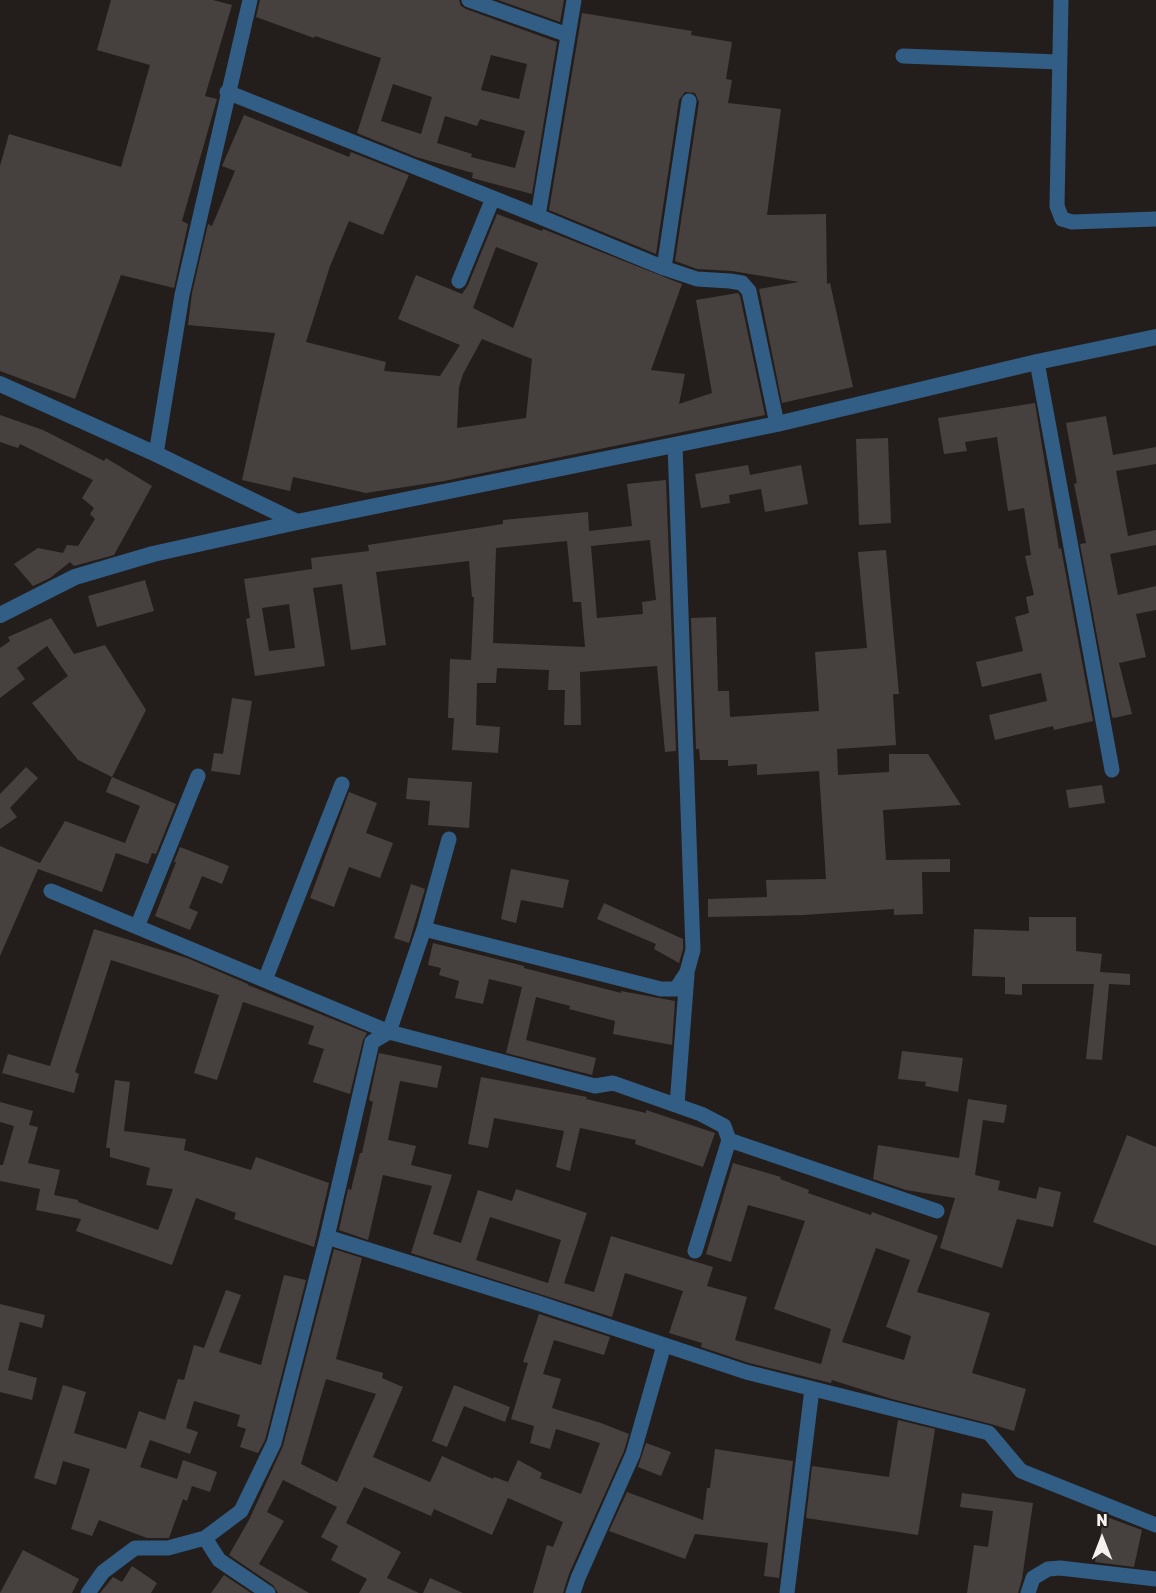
<!DOCTYPE html>
<html>
<head>
<meta charset="utf-8">
<style>
	body { margin:0 }
	#map { position:relative; width:1156px; height:1593px; overflow:hidden; background:#231e1c; font-family:Rubik,sans-serif }
	canvas { display:block }
	.north { position:absolute; left:1072px; top:1509px; width:60px; height:60px; -webkit-text-stroke:4px #231e1c; paint-order:stroke; rotate:0deg; font-size:16px; font-weight:700; line-height:24px; text-align:center; color:#f5f1ef }
	.north::after { content:''; display:block; margin:auto; width:21px; height:27px; background:#f5f1ef; clip-path:polygon(50% 0,100% 100%,50% 72%,0 100%) }
</style>
</head>
<body>
<div id="map">
<canvas width="1156" height="1593"></canvas>
<div class="north">N</div>
</div>
<script>
const ctx = document.querySelector('canvas').getContext('2d');
ctx.lineJoin = 'round';
function fillPath(path, color) { ctx.fillStyle = color; ctx.fill(path, 'evenodd'); }
const toPath = rows => new Path2D(rows.map(r => 'M' + r).join(''));
function stroke(path, color, width, dash) { ctx.strokeStyle = color; ctx.lineWidth = width; ctx.lineCap = dash ? 'butt' : 'round'; ctx.setLineDash(dash || []); ctx.stroke(path); }
const building = toPath([
	[111,0,213,0,232,5,205,96,217,99,182,221,188,224,174,288,121,275,75,399,0,371,0,166,9,134,121,167,150,65,97,50],
	[260,0,459,0,461,6,466,9,557,42,532,194,472,178,473,173,416,157,357,133,381,58,315,36,314,38,256,17],
	[491,55,527,64,519,99,481,90],
	[393,84,432,97,421,134,381,121],
	[445,116,477,126,480,119,525,131,515,168,471,157,472,154,437,143],
	[498,0,564,0,560,22],
	[582,13,692,31,691,35,732,42,726,79,732,80,728,103,781,109,767,215,826,214,827,284,830,283,853,387,782,403,759,289,799,282,732,271,697,269,675,261,699,102,695,93,685,92,679,100,656,254,549,210],
	[244,115,349,157,351,152,409,175,383,235,349,221,330,266,306,342,386,362,384,371,440,376,460,345,398,319,416,275,462,294,468,285,497,214,542,231,543,229,682,284,651,370,685,374,679,404,712,393,696,300,738,293,740,296,765,415,444,481,366,493,293,477,290,491,242,480,275,333,188,325,192,293,208,224,212,226,235,171,222,166],
	[496,247,538,263,513,328,473,308],
	[482,339,532,359,526,418,457,428,459,387,463,374],
	[1035,403,1059,549,1061,548,1093,721,1054,730,1053,726,995,740,989,715,1047,701,1041,673,982,687,976,662,1023,651,1015,617,1029,613,1026,597,1034,595,1025,556,1031,555,1024,508,1008,511,997,437,965,442,967,451,944,454,938,418],
	[0,415,43,430,104,461,106,458,152,486,114,555,74,566,70,562,50,578,33,586,14,564,38,548,63,553,67,545,78,546,95,519,90,514,94,508,82,498,93,480,20,444,18,448,0,442],
	[1106,416,1113,455,1156,447,1156,464,1116,471,1128,536,1156,530,1156,545,1110,554,1118,595,1156,586,1156,610,1136,614,1146,657,1119,663,1132,714,1114,718,1112,717,1080,544,1086,543,1074,484,1077,483,1066,423],
	[888,438,891,523,859,525,856,439],
	[748,465,750,475,801,465,808,504,765,512,761,489,729,495,730,503,701,508,695,474],
	[666,480,676,751,665,752,657,666,580,672,581,725,564,725,565,690,548,690,549,670,497,668,496,683,477,683,476,725,500,727,498,753,452,750,454,718,448,718,450,659,471,660,474,597,472,597,469,561,376,572,386,645,351,650,342,584,313,588,325,666,255,676,246,619,250,618,244,579,312,569,311,558,369,551,368,545,503,524,503,520,588,512,589,531,632,526,627,484],
	[650,540,656,600,642,602,643,614,597,618,591,546],
	[567,541,573,602,581,602,585,647,493,643,496,548],
	[289,604,295,648,269,651,262,608],
	[886,550,899,694,893,694,896,745,837,749,838,775,889,772,889,754,928,754,961,805,883,810,886,860,950,859,950,872,922,872,923,914,894,915,894,909,803,915,708,917,708,899,767,897,766,880,826,879,819,771,757,775,757,764,728,766,728,760,700,760,699,749,696,749,691,618,716,617,718,691,729,691,730,717,819,711,815,652,867,648,858,552],
	[145,580,154,611,97,627,88,596],
	[51,618,74,654,105,645,146,710,112,777,78,760,32,703,68,676,47,646,17,668,25,679,0,698,0,648,10,641,8,637],
	[232,698,252,701,240,775,211,771,214,753,223,754],
	[26,767,38,778,10,808,17,817,0,829,0,794],
	[112,777,176,804,156,854,152,853,148,864,116,853,102,892,38,869,0,956,0,846,40,863,65,821,125,843,140,806,106,792],
	[408,778,472,782,469,828,428,825,430,801,406,799],
	[1102,785,1105,803,1069,808,1066,790],
	[349,792,377,803,366,833,393,843,380,878,349,867,334,907,310,898],
	[180,847,229,866,222,884,202,876,189,908,198,912,190,930,155,916,176,862,174,862],
	[511,869,569,880,563,908,521,900,516,923,501,919],
	[411,884,425,889,409,943,394,938],
	[604,903,683,939,683,949,679,963,654,949,656,944,597,919],
	[1029,917,1076,917,1076,951,1102,954,1100,972,1130,974,1130,985,1109,984,1102,1060,1086,1059,1094,984,1022,984,1022,995,1005,994,1005,977,972,976,974,929,1029,931],
	[94,929,187,958,248,984,248,985,367,1033,363,1040,350,1094,313,1082,324,1049,308,1044,314,1026,243,1002,217,1080,194,1073,219,995,111,960,75,1072,79,1074,74,1093,2,1073,8,1054,50,1066],
	[433,943,524,966,524,968,621,993,621,991,675,1001,672,1045,613,1034,615,1021,569,1009,570,1006,536,997,526,1040,596,1058,592,1075,506,1053,522,987,489,979,483,1004,455,998,459,981,439,975,441,968,428,965],
	[902,1051,963,1058,958,1092,925,1086,926,1082,898,1079],
	[379,1053,442,1066,437,1088,400,1081,388,1140,416,1146,411,1165,452,1175,433,1234,461,1243,478,1190,512,1201,516,1189,587,1213,564,1283,594,1292,611,1236,713,1267,707,1286,747,1297,735,1340,821,1364,831,1329,774,1309,805,1221,748,1205,731,1262,706,1254,733,1163,781,1177,780,1179,809,1190,808,1193,871,1215,872,1212,938,1236,917,1292,990,1313,972,1373,1026,1389,1014,1431,991,1424,892,1399,832,1380,831,1383,749,1363,701,1347,702,1343,669,1333,683,1291,625,1273,612,1317,411,1253,432,1186,383,1175,368,1240,339,1230,348,1189,351,1190,360,1153,362,1153,373,1102,369,1100],
	[490,1217,561,1240,548,1283,476,1260],
	[876,1248,910,1260,886,1327,911,1336,904,1360,842,1342],
	[481,1077,587,1097,586,1099,646,1113,646,1110,715,1133,703,1167,635,1144,636,1140,580,1128,570,1171,556,1167,564,1131,494,1118,488,1148,468,1144],
	[115,1080,130,1082,124,1131,186,1139,184,1150,251,1170,256,1157,329,1183,314,1247,234,1219,236,1213,196,1198,172,1265,76,1231,81,1219,36,1210,40,1189,0,1181,0,1165,3,1165,14,1126,0,1122,0,1102,33,1111,29,1125,38,1127,28,1163,60,1170,54,1195,78,1200,78,1202,158,1230,173,1189,146,1185,150,1168,110,1157,110,1148,106,1148],
	[968,1099,1007,1105,1004,1123,983,1120,975,1175,1000,1181,998,1190,1036,1199,1039,1187,1061,1192,1053,1227,1017,1219,1002,1268,940,1248,955,1198,906,1190,873,1179,878,1145,959,1158],
	[1127,1135,1156,1147,1156,1246,1093,1222],
	[334,1249,362,1258,336,1359,383,1373,382,1378,403,1387,373,1457,430,1482,442,1456,493,1479,494,1477,508,1482,518,1460,542,1473,540,1478,581,1494,600,1443,556,1429,550,1449,530,1443,534,1426,511,1419,528,1363,523,1362,539,1314,610,1337,604,1355,554,1340,543,1374,561,1379,552,1408,601,1423,629,1434,624,1451,569,1574,563,1593,533,1593,547,1545,553,1547,563,1522,508,1498,492,1535,434,1509,431,1516,364,1487,346,1523,401,1552,387,1578,419,1593,359,1593,367,1579,331,1560,338,1546,321,1537,337,1507,283,1480,267,1512,284,1521,259,1564,309,1593,278,1593,273,1585,229,1555,249,1520,283,1446],
	[326,1379,376,1394,337,1482,301,1464],
	[284,1275,306,1280,265,1440,258,1453,240,1447,246,1429,237,1426,240,1415,194,1401,186,1428,198,1432,190,1454,150,1440,140,1467,177,1479,183,1460,217,1472,210,1492,192,1486,187,1501,183,1499,169,1538,147,1538,99,1520,92,1536,71,1529,90,1469,63,1461,56,1485,34,1478,63,1385,86,1392,74,1433,126,1449,139,1411,165,1420,178,1379,184,1380,194,1345,204,1348,226,1290,241,1295,219,1352,261,1365],
	[0,1304,45,1315,42,1328,20,1322,8,1370,37,1378,32,1400,0,1392],
	[454,1385,510,1407,505,1422,464,1406,447,1447,432,1441],
	[898,1420,935,1429,918,1535,806,1518,812,1466,889,1477],
	[646,1443,671,1452,661,1476,638,1467],
	[715,1449,793,1461,779,1578,764,1576,768,1543,695,1534,685,1559,609,1531,627,1492,703,1520,707,1488,710,1488],
	[962,1493,1033,1503,1022,1579,1018,1593,967,1593,974,1545,988,1547,993,1511,960,1507],
	[1104,1516,1142,1530,1134,1567,1095,1562],
	[23,1550,79,1579,72,1593,0,1593],
	[132,1566,157,1583,151,1593,100,1593,113,1577,122,1582],
	[224,1575,251,1593,211,1593],
	[430,1578,463,1593,423,1593]
]);
const minor = toPath([
	[469,0,568,35],
	[574,0,538,216,664,268],
	[1061,0,1057,206,1062,219,1072,222,1156,219],
	[903,56,1059,62],
	[227,92,538,216],
	[689,101,664,268,697,279,730,281,742,283,749,291,777,424],
	[459,281,493,198],
	[1037,362,1112,770],
	[156,454,182,295,250,0],
	[449,839,424,929,661,989,676,989,687,972,693,950,675,445],
	[51,891,389,1032,372,1042,327,1237,538,1303,746,1372,989,1433,1021,1471,1156,1525],
	[137,927,198,776],
	[424,929,389,1032,595,1086,613,1083,701,1114,724,1126,729,1140,937,1211],
	[265,980,342,784],
	[677,1105,687,975],
	[695,1251,729,1140],
	[205,1538,219,1560,268,1593],
	[88,1593,103,1572,135,1548,168,1548,205,1538,241,1511,274,1443,327,1237],
	[573,1593,578,1578,633,1454,664,1345],
	[787,1593,812,1389],
	[1028,1593,1033,1578,1048,1569,1060,1568,1156,1579]
]);
const tertiary = toPath([
	[0,384,156,454,297,522],
	[0,615,75,577,153,554,297,522,777,424,1037,362,1156,337]
]);
fillPath(building, '#46413e');
stroke(minor, '#325d84', 15);
stroke(tertiary, '#325d84', 16);
</script>
</body>
</html>
